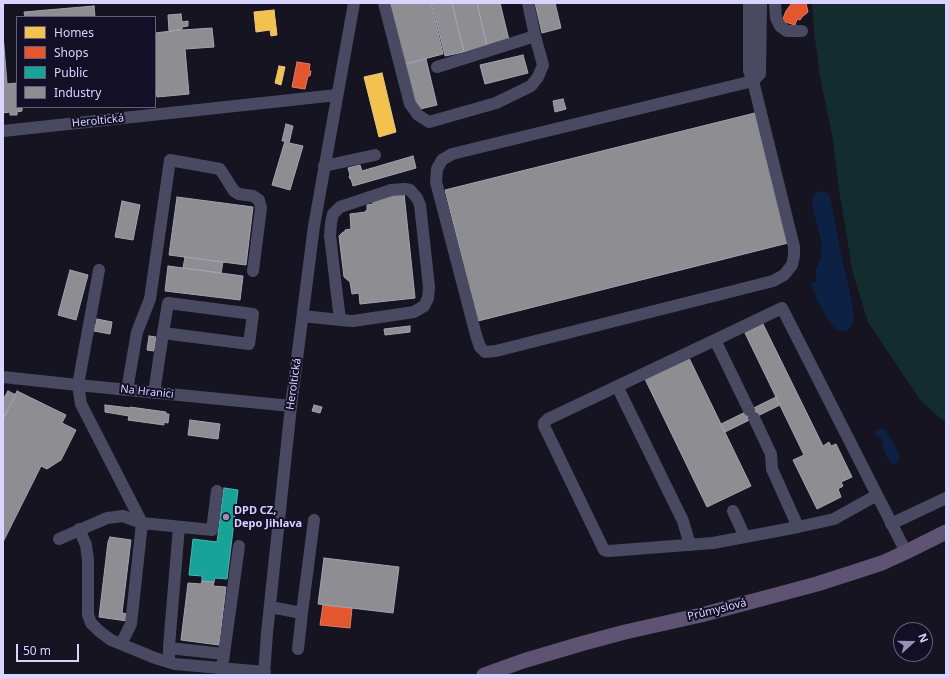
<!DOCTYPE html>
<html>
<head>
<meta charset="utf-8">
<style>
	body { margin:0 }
	#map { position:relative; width:949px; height:678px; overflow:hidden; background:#161421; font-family:"Noto Sans",sans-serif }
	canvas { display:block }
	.frame { position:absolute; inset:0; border:4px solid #d9d4ff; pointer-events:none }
	.legend { position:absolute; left:16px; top:16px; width:140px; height:92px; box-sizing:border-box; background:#130f26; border:1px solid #625e7d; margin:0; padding:5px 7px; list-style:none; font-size:12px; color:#d9d4ff }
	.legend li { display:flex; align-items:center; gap:8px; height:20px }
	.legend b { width:20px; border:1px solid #625e7d }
	.north { position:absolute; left:893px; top:622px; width:40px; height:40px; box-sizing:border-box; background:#130f26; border:1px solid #625e7d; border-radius:50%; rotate:69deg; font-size:11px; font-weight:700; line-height:16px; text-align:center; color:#d9d4ff }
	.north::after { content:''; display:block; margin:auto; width:14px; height:18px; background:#9591b1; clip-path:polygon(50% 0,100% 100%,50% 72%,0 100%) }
	.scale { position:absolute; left:16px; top:644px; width:63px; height:18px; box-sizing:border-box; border:2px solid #d9d4ff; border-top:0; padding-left:5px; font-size:12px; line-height:14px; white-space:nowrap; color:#d9d4ff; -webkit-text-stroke:3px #130f26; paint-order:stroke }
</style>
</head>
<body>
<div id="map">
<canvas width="949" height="678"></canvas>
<div class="frame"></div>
<ul class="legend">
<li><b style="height:11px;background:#f2c14e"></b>Homes</li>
<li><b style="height:11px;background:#e4572e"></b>Shops</li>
<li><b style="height:11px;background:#17a398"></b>Public</li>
<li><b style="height:11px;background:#8d8d92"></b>Industry</li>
</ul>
<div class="north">N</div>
<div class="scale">50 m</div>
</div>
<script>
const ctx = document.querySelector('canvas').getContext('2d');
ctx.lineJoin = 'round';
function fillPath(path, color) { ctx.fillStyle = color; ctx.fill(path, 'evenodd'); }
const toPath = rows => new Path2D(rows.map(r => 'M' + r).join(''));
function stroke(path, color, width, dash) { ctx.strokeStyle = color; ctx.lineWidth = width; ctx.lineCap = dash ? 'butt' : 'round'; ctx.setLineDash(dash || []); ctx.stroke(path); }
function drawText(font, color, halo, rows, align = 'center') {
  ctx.font = font + ' "Noto Sans",sans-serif'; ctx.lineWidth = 4; ctx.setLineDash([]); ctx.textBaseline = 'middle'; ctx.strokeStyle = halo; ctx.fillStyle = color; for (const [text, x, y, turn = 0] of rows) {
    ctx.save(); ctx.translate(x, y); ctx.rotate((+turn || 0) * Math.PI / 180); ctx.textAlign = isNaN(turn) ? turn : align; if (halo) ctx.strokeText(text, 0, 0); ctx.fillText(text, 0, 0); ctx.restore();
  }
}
const green = toPath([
	[812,3,946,3,946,423,921,401,868,322,852,270,847,237,839,190,833,140,820,76,814,32]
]);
const water = toPath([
	[820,191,826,192,830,196,840,249,852,302,854,321,851,327,846,331,838,331,831,324,820,306,811,284,812,283,816,282,816,270,820,259,822,244,812,205,813,198,812,197,812,196,814,196,816,193],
	[881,428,887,432,898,452,899,458,897,463,894,464,891,463,886,455,884,450,883,445,881,438,875,433,876,430]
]);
const homes = toPath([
	[274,10,277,35,271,36,270,30,256,32,254,12,274,10],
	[279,66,285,67,281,85,275,83,279,66],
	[382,73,396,132,379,137,364,77,382,73]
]);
const shops = toPath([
	[792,3,806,3,808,12,802,17,800,20,797,19,795,25,782,21,786,11,792,3],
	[297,62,310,64,309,71,311,71,310,76,308,76,305,89,292,87,297,62],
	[323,605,352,608,350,628,320,625,323,605]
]);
const public = toPath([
	[224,488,238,490,227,579,215,578,214,582,202,581,202,576,189,575,193,539,217,542,224,488]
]);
const industry = toPath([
	[390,3,431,3,443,54,405,64,390,3],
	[432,3,452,3,464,52,445,56,432,3],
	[452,3,477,3,487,46,464,52,452,3],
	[477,3,500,3,509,40,487,46,477,3],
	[535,3,555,3,561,28,542,33,535,3],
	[94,6,95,17,25,17,24,12,94,6],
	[181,14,182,22,188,21,188,26,182,27,182,30,212,28,214,47,185,49,189,94,157,97,156,90,155,90,155,33,180,30,179,30,169,31,168,15,181,14],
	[3,34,7,84,17,83,17,107,22,107,22,111,17,112,17,115,10,115,10,112,3,113,3,34],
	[523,55,528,73,485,84,480,65,523,55],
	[426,59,437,105,416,110,405,64,426,59],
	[563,99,566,109,555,112,553,101,563,99],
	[755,113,788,243,478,321,445,190,755,113],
	[286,124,293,126,289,143,303,146,290,190,272,185,285,141,282,141,286,124],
	[413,156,416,168,353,186,351,179,350,179,349,176,350,175,348,168,360,165,362,171,413,156],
	[404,193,415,298,360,304,359,293,352,294,350,282,344,277,339,236,343,232,345,232,345,230,351,229,350,214,366,212,365,211,367,211,367,205,373,204,373,196,404,193],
	[177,197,253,207,246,265,169,255,177,197],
	[122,201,140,205,133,240,115,237,122,201],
	[185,257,223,262,221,273,183,268,185,257],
	[168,266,243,276,240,300,165,291,168,266],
	[70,270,88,275,76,320,58,315,70,270],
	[97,319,112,322,110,334,94,331,97,319],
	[763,324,823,446,829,442,831,446,836,444,852,477,841,482,843,486,838,489,841,497,817,509,793,460,804,455,745,333,763,324],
	[410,326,410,332,385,335,384,329,410,326],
	[149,336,156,337,154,351,147,350,149,336],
	[689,358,751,486,707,507,645,379,689,358],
	[8,391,16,395,3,419,3,398,4,398,8,391],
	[17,391,66,415,62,423,76,430,61,460,47,469,41,466,3,542,3,419,17,391],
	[776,397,780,405,725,432,721,424,776,397],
	[105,405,130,408,130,407,166,412,166,414,169,414,168,423,164,422,164,425,128,420,129,416,105,412,105,405],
	[314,405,322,407,320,413,312,411,314,405],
	[190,420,220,424,218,439,188,435,190,420],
	[110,537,131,540,122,613,128,614,127,621,99,617,108,542,110,537],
	[324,558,399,567,393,613,318,604,324,558],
	[202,581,214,582,213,586,226,587,219,645,181,640,188,583,201,584,202,581]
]);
const minor = toPath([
	[384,3,410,104,418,115,429,122,496,103,531,86,538,77,543,65,535,36,528,3],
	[749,3,749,71,753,81,760,74,761,3],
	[775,3,776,18,780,26,787,31,802,31],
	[437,67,535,36],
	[753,81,794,247,794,256,792,265,784,275,773,281,496,351,485,352,480,347,476,335,436,182,437,169,442,160,452,154,753,81],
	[3,131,337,95],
	[324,166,375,155],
	[99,270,78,385,81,404,142,523,131,624,121,644],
	[303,316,340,320,353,321,414,312,424,306,428,298,429,287,420,205,417,198,410,190,405,189,391,190,340,207,333,214,331,223,330,236,340,320],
	[715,340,548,419,544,423,544,426,604,550,609,551,713,543,798,527],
	[3,377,78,385,291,406],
	[617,386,683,521,690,545],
	[127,390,137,332,150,299,170,160,220,169,234,191,239,194,253,196,259,200,261,208,253,271],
	[154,393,163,333,168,303,253,314,249,344,163,333],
	[749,410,715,340,782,308,906,552],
	[754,418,771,454,772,469,798,527,834,519,877,495],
	[733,511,745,537],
	[891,524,946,498],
	[79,529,86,545,88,560,88,615,91,623,99,631,111,640,155,658,175,664,265,672],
	[59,539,107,518,123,516,142,523,212,530,217,491],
	[270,607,302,613],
	[169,648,224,654],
	[298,649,302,613,314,520],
	[169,662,169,646,179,527],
	[222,668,239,546],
	[264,675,267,633,291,406,314,226,354,3]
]);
const major = toPath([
	[484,675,523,661,584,643,625,632,701,615,817,584,882,563,906,552,946,532]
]);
const markers = [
	[226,517,4,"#9591b1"]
];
const streetNames = [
	["Heroltická",98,121,-6],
	["Heroltická",294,384,-82],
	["Na Hranici",147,392,6],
	["Průmyslová",717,610,-14]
];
const poiNames = [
	["DPD CZ,",234,511],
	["Depo Jihlava",234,524]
];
fillPath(green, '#132c2d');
fillPath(water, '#0d2144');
fillPath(homes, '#f2c14e');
stroke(homes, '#eac783', 1);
fillPath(shops, '#e4572e');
stroke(shops, '#e17c6d', 1);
fillPath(public, '#17a398');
stroke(public, '#51b2b7', 1);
fillPath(industry, '#8d8d92');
stroke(industry, '#a4a2b3', 1);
stroke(minor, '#4a4962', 12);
stroke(major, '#5e5373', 15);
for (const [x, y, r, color] of markers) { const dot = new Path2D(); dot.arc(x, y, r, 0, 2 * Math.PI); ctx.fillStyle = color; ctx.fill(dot); stroke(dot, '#130f26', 1.5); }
drawText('11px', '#d9d4ff', '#130f26', streetNames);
drawText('bold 11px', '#d9d4ff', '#130f26', poiNames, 'left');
</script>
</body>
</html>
